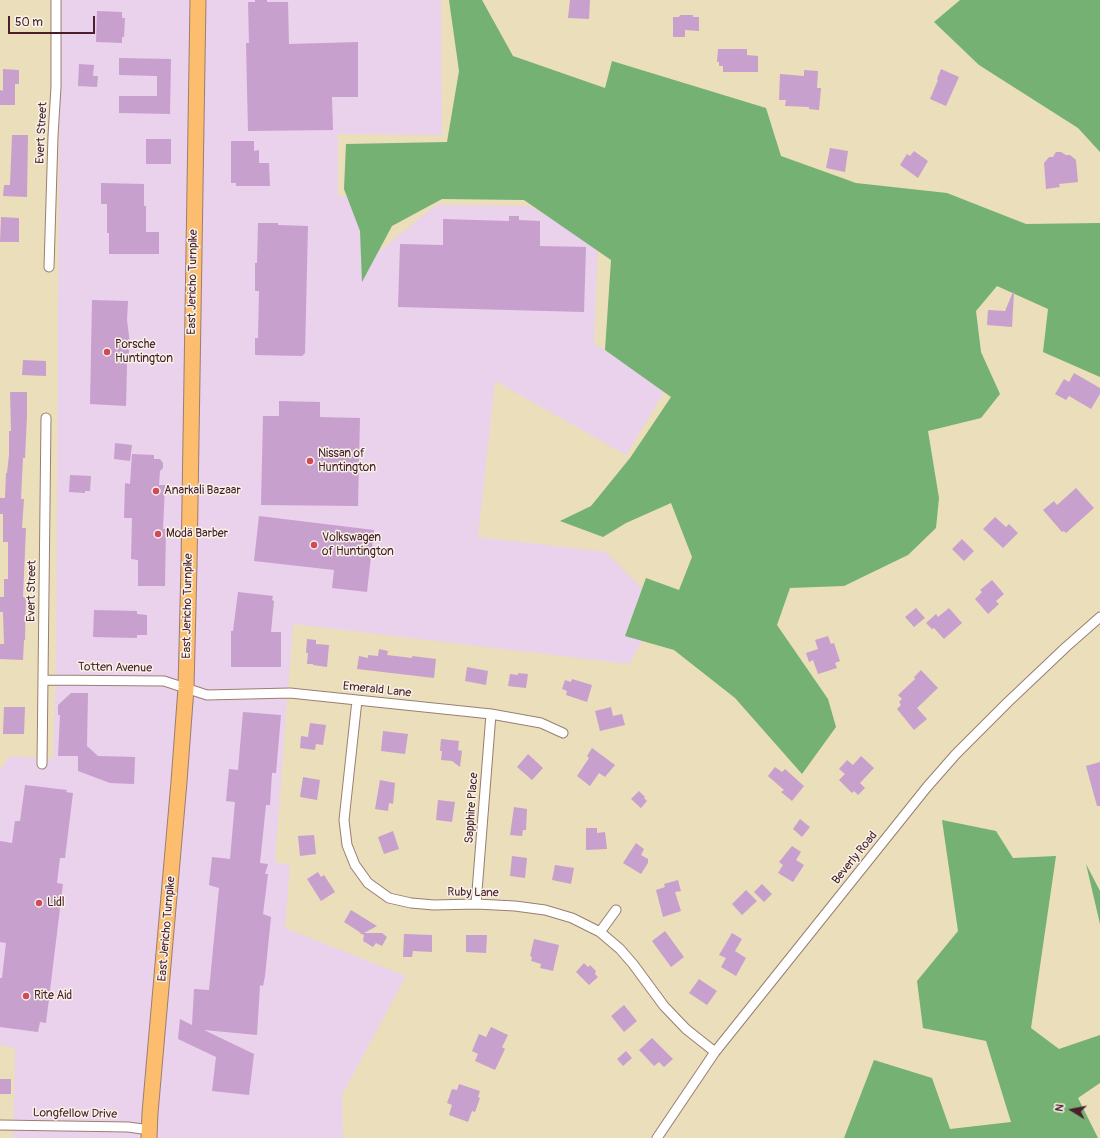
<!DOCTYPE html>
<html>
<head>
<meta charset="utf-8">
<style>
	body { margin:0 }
	#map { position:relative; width:1100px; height:1138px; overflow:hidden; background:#ebdeba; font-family:Pangolin,sans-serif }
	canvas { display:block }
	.north { position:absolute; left:1052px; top:1090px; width:40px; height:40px; -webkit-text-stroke:3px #f7f3e8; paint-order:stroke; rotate:280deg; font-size:11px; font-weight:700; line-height:16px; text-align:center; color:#4a1f2b }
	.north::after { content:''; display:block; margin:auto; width:14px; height:18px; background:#4a1f2b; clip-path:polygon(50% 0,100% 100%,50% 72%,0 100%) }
	.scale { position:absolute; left:8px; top:16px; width:87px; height:18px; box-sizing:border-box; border:2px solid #4a1f2b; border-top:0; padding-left:5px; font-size:12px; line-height:14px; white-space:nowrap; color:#4a1f2b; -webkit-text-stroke:3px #f7f3e8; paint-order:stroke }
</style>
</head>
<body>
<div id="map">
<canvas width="1100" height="1138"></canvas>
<div class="north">N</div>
<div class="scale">50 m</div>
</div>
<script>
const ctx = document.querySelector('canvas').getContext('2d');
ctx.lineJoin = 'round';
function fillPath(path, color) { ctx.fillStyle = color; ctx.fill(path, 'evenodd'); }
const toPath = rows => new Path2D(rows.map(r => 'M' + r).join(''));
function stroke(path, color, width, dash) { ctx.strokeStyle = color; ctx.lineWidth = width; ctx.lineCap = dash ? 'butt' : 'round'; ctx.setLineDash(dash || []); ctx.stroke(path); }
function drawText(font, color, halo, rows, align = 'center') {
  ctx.font = font + ' Pangolin,sans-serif'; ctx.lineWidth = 3; ctx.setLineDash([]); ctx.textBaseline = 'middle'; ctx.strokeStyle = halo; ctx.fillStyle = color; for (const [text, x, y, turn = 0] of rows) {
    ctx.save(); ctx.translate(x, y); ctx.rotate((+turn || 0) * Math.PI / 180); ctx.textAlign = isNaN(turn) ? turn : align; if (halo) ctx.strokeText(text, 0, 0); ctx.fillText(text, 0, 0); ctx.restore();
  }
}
const built = toPath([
	[60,0,441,0,442,135,338,134,338,196,370,197,370,259,436,205,530,206,598,245,594,344,667,387,626,455,495,381,478,537,606,552,661,608,629,664,293,624,275,862,290,865,285,928,406,976,342,1095,343,1138,13,1138,15,1048,0,1045,0,770,10,756,53,759,56,668]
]);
const forest = toPath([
	[449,0,482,0,513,56,605,88,612,61,766,108,781,156,856,183,947,193,1026,224,1100,223,1100,377,1043,352,1048,309,997,286,976,311,981,352,1000,394,981,418,928,431,939,498,936,528,908,555,844,586,790,588,777,625,828,699,836,727,802,774,735,698,674,650,625,636,646,578,679,590,692,557,671,503,626,523,603,537,560,521,591,506,630,458,671,397,605,350,611,260,524,200,442,199,392,226,362,282,360,231,344,189,346,144,447,142,459,71],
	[960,0,1100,0,1100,152,1078,128,979,65,934,22],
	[942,820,996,831,1013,858,1056,856,1031,1028,1059,1049,1100,1035,1100,1083,1078,1098,1098,1138,844,1138,874,1060,932,1078,950,1129,1011,1122,986,1041,923,1028,917,981,958,931],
	[1086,864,1100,891,1100,924]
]);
const building = toPath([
	[255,0,267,0,267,2,288,2,289,44,358,42,358,97,332,97,333,130,248,131,246,43,249,43,248,2,255,2],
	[570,0,590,0,589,19,568,18],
	[97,11,122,12,122,18,125,18,124,37,122,37,122,43,96,42],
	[680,15,693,15,693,17,699,17,699,31,685,30,685,37,673,37,673,17,679,17],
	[718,49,747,49,747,55,758,56,758,72,723,72,723,66,719,66,719,62,717,62],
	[119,58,171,59,170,114,119,113,119,96,157,96,157,76,119,75],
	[79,64,94,65,93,76,98,76,97,87,78,86],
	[3,69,19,70,19,84,15,84,15,105,0,105,0,90,3,91],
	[941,69,959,77,946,106,930,99,938,80,937,79],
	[804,70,818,71,817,88,821,88,819,110,809,109,809,107,785,106,786,100,779,100,780,74,804,76],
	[12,135,28,135,27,197,3,196,4,185,10,185],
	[146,139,171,139,171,164,146,164],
	[231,141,254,141,254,151,259,150,259,163,269,163,270,186,236,186,236,183,231,183],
	[830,148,848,151,845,172,826,168],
	[914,151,928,161,918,178,900,165,907,154,910,156],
	[1056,152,1061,152,1066,155,1070,155,1076,160,1078,182,1059,184,1060,187,1046,189,1044,163,1049,157,1053,157],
	[101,183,144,184,144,206,146,206,146,232,159,232,159,254,109,254,109,233,107,233,107,204,101,204],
	[509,216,519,216,519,220,540,221,540,246,586,247,584,312,398,307,400,244,443,245,443,219,509,221],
	[1,217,19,218,19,242,0,242],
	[258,223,278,223,278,225,308,226,305,353,302,356,255,355,255,338,258,338,259,291,255,291,255,263,257,263],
	[1013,292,1014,292,1012,327,987,325,988,310,1005,311],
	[92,300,128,301,127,320,130,344,127,365,126,406,90,404],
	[23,360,46,361,46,376,22,375],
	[1074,373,1100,388,1100,394,1091,409,1069,396,1066,400,1055,394,1064,379,1069,382],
	[10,392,27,392,27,416,25,458,23,458,21,499,24,499,22,528,26,528,23,597,26,597,25,640,24,640,23,660,0,659,0,644,4,644,3,612,0,612,0,597,4,597,4,579,8,579,8,542,3,542,3,514,0,514,0,498,5,498,6,473,7,473,9,455,9,431,11,431],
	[279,401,320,402,320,417,360,418,358,506,261,505,263,416,279,416],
	[115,443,132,445,130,461,114,459],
	[132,454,154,455,154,459,160,459,163,463,163,468,160,471,159,485,165,485,163,529,166,529,165,586,138,586,138,560,131,559,132,518,124,518,125,483,130,484],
	[70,475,91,476,90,491,85,491,85,493,69,492],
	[1076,488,1094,508,1066,533,1064,531,1062,532,1043,510,1054,501,1057,505],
	[259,516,374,530,367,592,332,588,334,570,254,561],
	[995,517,1006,527,1009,524,1018,533,1003,548,983,529],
	[962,539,974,551,964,561,952,549],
	[992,580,1004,594,996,601,999,604,988,614,975,599,982,592,980,590],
	[238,592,273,596,272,600,274,601,271,632,281,632,281,667,231,667,231,631,233,631],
	[916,608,925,618,914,627,905,617],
	[949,608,962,623,944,639,934,628,932,629,926,623,936,614,938,617],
	[94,610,137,611,137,614,147,615,147,635,137,635,137,638,93,637],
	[828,636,831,644,834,643,840,661,835,663,837,668,818,674,813,660,809,662,806,653,818,649,815,640],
	[307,639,316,640,316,644,329,645,327,667,313,665,313,664,307,664,308,653,306,653],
	[379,649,388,651,387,655,412,658,412,656,436,659,434,678,357,669,359,656,368,658,368,655,378,656],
	[467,667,488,671,486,685,465,681],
	[921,670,938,688,917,708,927,719,914,730,897,709,901,705,899,702,902,699,898,695,915,679,914,677],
	[518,673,528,674,526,688,508,686,510,674,518,675],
	[572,679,592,685,587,702,566,695,567,691,562,689,565,680,571,682],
	[71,693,88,693,87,746,98,756,135,757,134,784,110,783,78,771,78,756,58,756,60,715,58,715,58,705],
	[4,707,25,707,24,734,3,734],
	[611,707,613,716,622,714,625,725,600,731,595,711],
	[243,712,281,715,276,773,272,773,270,805,266,805,260,863,268,864,265,874,268,874,263,914,271,917,265,976,263,986,260,985,257,1035,204,1030,254,1054,249,1095,212,1091,216,1057,178,1039,180,1019,192,1025,194,989,209,990,219,888,209,885,212,857,230,859,235,802,226,801,229,769,238,770],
	[310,723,326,725,323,745,316,744,315,750,300,748,301,736,308,737],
	[383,731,408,734,405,754,381,751],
	[441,739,459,741,458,750,462,751,460,767,452,761,441,760,442,751,440,751],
	[592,748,615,765,605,777,599,773,590,786,577,776,589,758,587,756],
	[528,754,543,768,532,780,517,767],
	[861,756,874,768,860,783,865,788,858,795,854,791,852,793,839,780,845,774,839,769,847,760,853,765],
	[1100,762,1100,806,1097,806,1086,766],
	[775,767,782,772,785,769,804,786,792,801,781,792,784,790,768,776],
	[303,777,320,780,317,800,300,797],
	[380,780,395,783,393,804,389,803,388,811,375,809],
	[25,785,67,790,66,792,73,793,65,858,60,858,57,883,63,884,46,1023,40,1022,38,1032,0,1027,0,978,2,978,6,943,0,942,0,841,12,843,15,821,20,821],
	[639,791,645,797,644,798,647,801,641,808,631,799],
	[438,800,455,802,452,822,436,820],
	[514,807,527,809,526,830,523,830,522,836,510,835],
	[800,819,810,827,802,837,793,829],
	[586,828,597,828,597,833,605,832,607,849,586,850],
	[393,831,399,849,384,854,378,837],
	[314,835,316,854,300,856,298,836],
	[636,843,644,849,641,855,648,859,648,863,641,874,623,863],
	[792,846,801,852,796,860,804,865,793,882,778,873,783,865,779,862],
	[512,856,527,858,525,878,510,876],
	[555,865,574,868,571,884,552,880],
	[318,872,321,877,324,875,335,892,321,901,307,879],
	[678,880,681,891,675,892,681,911,663,917,656,890,665,887,664,884],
	[762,884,772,894,764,902,754,892],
	[746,890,757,901,742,915,732,904],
	[351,910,377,926,364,933,382,933,387,937,382,946,376,943,373,947,363,941,364,935,359,933,361,933,344,922],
	[665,931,684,957,671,967,652,941],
	[732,933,742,939,735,951,746,958,736,976,721,967,726,958,719,955],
	[404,934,432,935,432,952,413,951,412,957,403,957],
	[466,935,487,935,486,953,466,952],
	[534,939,559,945,553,971,540,968,541,964,531,961,532,957,530,956],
	[584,963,588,967,590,965,596,971,595,974,598,977,589,985,576,972],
	[699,979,717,991,707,1005,689,993],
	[624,1005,637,1021,624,1032,611,1016],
	[491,1027,508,1035,502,1047,505,1049,495,1070,475,1061,478,1054,472,1051,479,1034,486,1037],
	[652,1038,673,1059,664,1067,659,1062,654,1066,639,1050],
	[626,1051,632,1058,623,1066,617,1059],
	[0,1079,11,1079,11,1094,0,1094],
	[459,1084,480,1091,478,1097,480,1098,475,1112,472,1111,468,1122,449,1115,452,1105,447,1103,452,1089,457,1090]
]);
const street = toPath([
	[49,267,53,136,56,87,56,0],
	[43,680,164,681,207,695,290,693,491,714,541,723,563,733],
	[357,700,344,820,347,845,355,865,368,883,389,898,411,903,434,905,476,904,515,906,545,910,572,918,600,932,620,949,633,964,664,1006,686,1029,715,1052],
	[42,764,46,418],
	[476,904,491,714],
	[600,932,616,910],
	[0,1125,128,1127,150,1130],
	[657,1138,715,1052,927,787,956,754,1008,702,1066,647,1100,617]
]);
const primary = toPath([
	[149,1138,150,1113,179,782,186,688,189,564,198,0]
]);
const markers = [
	[107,352,4,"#d1495b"],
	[310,461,4,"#d1495b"],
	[156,491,4,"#d1495b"],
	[158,534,4,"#d1495b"],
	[314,545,4,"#d1495b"],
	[39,903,4,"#d1495b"],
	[26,996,4,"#d1495b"]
];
const streetNames = [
	["Evert Street",42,133,-87],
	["East Jericho Turnpike",193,282,-89],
	["Evert Street",32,591,-89],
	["East Jericho Turnpike",188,606,-89],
	["Totten Avenue",115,668,1],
	["Emerald Lane",377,690,6],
	["Sapphire Place",472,808,-86],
	["Beverly Road",855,858,-51],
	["Ruby Lane",473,893,1],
	["East Jericho Turnpike",167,929,-85],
	["Longfellow Drive",75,1114,1]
];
const poiNames = [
	["Porsche",115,345],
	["Huntington",115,359],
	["Nissan of",318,454],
	["Huntington",318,468],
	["Anarkali Bazaar",164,491],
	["Modä Barber",166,534],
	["Volkswagen",322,538],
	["of Huntington",322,552],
	["Lidl",47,903],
	["Rite Aid",34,996]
];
fillPath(built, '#ead1ec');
fillPath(forest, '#74b172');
fillPath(building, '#c7a0cd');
stroke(street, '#9a7e72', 11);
stroke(primary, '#9a7e72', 17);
stroke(street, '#fff', 9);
stroke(primary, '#fcbd6f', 15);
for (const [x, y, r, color] of markers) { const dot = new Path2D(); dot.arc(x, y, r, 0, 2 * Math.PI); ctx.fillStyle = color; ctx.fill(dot); stroke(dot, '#f7f3e8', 1.5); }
drawText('12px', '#4a1f2b', '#f7f3e8', streetNames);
drawText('12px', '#4a1f2b', '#f7f3e8', poiNames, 'left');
</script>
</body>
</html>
